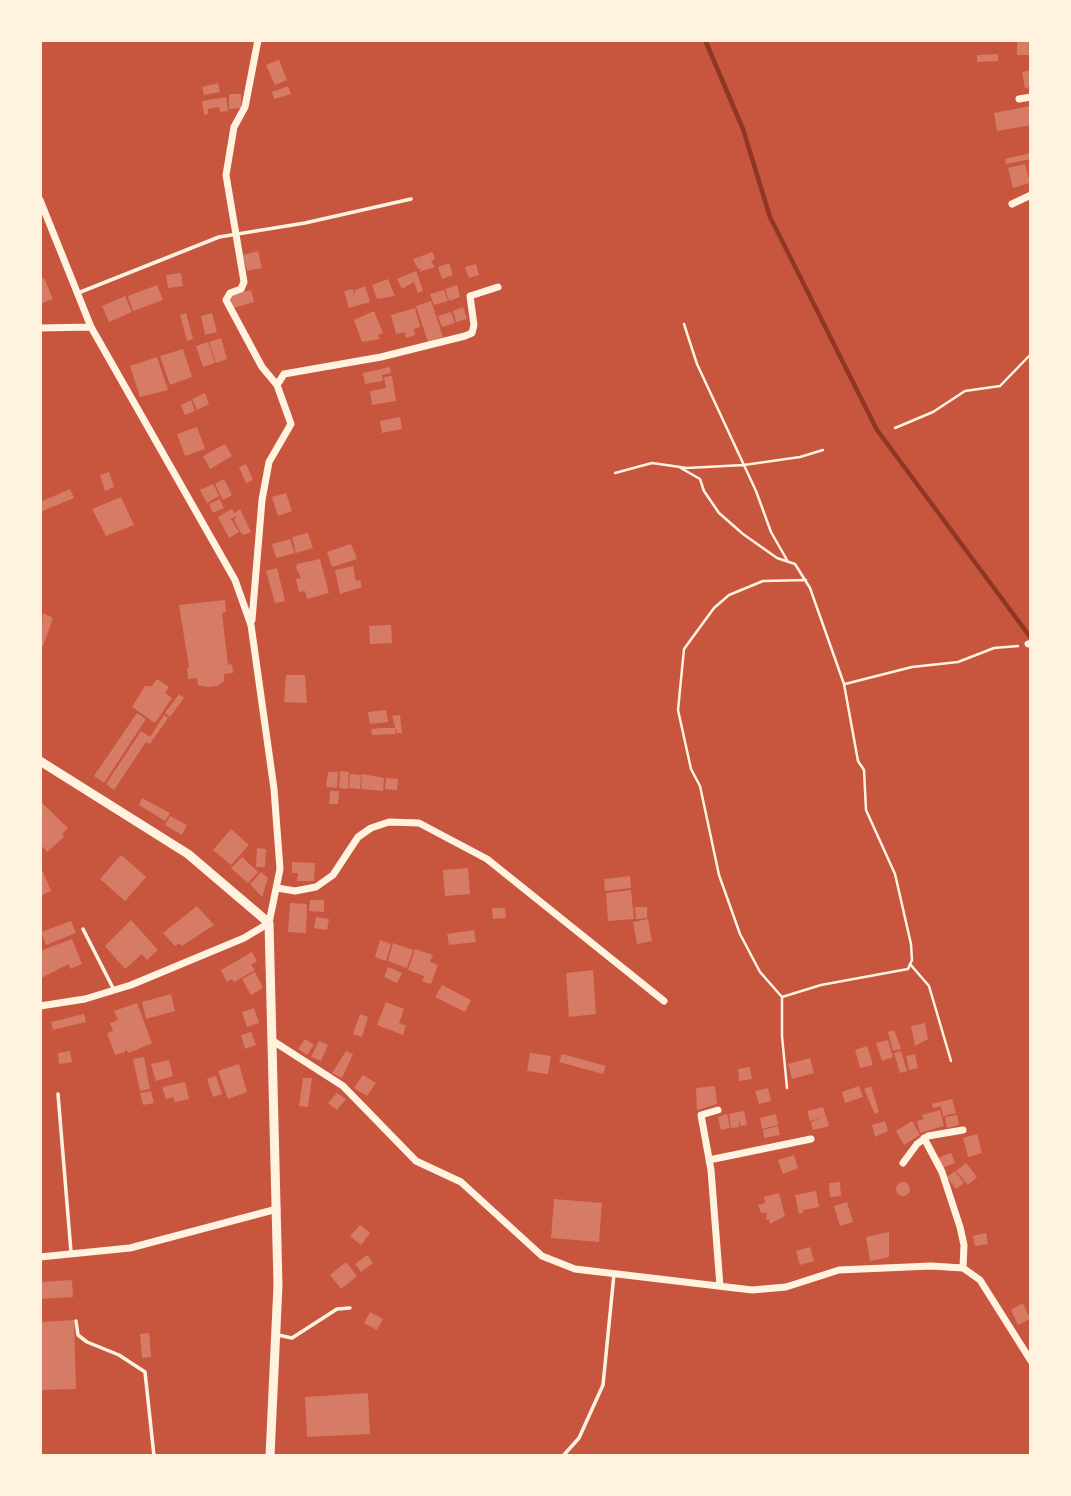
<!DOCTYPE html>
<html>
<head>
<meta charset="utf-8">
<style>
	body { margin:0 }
	#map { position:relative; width:1071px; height:1496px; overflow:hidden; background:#c8553d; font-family:Literata,serif }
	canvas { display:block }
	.frame { position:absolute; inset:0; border:42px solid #fff3e0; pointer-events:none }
</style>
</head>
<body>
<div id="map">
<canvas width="1071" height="1496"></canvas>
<div class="frame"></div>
</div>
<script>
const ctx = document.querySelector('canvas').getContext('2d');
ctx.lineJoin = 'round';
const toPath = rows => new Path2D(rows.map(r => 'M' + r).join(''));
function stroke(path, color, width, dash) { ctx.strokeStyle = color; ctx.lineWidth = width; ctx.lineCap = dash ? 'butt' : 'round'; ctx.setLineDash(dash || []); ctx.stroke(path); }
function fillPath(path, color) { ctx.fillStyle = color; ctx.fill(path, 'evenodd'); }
const stream = toPath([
	[705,40,743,129,770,217,877,430,1031,638]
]);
const building = toPath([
	[1017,40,1031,40,1031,55,1017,55],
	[998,54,998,61,977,62,977,55],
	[279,60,287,80,275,85,266,65],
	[1031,70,1031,87,1025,88,1022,72],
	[218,83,220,92,204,95,202,87],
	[288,86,291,94,274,99,272,92],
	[229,94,241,94,241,108,229,109],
	[226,97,228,111,220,112,219,107,208,109,208,114,204,115,202,101],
	[1031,106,1031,125,997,131,994,113],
	[1031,153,1031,159,1006,164,1005,159],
	[1025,164,1030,183,1013,188,1008,168],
	[258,251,262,268,247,271,243,255],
	[432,252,435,258,431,262,435,267,419,272,421,268,418,269,413,259,418,257,420,261,419,257],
	[449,263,453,275,442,279,438,267],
	[476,264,479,275,469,278,465,267],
	[416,271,423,291,418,293,414,282,402,289,397,279],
	[181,273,183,286,168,288,166,275],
	[44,278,53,299,40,304,40,279],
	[388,279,395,296,377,299,372,285],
	[157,285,163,300,133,311,128,296],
	[457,285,460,297,449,301,445,289],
	[365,286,370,302,349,308,344,291,353,289,354,296,355,290],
	[251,290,254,302,233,308,230,296],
	[444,290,448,301,434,305,430,294],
	[125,296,132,312,109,322,102,306],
	[431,301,443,337,428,342,416,306],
	[463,307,467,319,456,322,453,311],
	[415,308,420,327,414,329,415,335,406,338,405,332,396,334,391,315],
	[374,311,383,333,378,335,380,339,362,342,354,320],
	[451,312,455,323,442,327,438,316],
	[186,313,193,339,187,341,180,315],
	[212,313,217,332,205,335,201,316],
	[221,338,227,359,216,363,209,342],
	[208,342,215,363,203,367,196,346],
	[183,349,192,377,170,385,160,356],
	[157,357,168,390,140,397,130,366],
	[390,367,391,373,382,375,383,381,365,384,363,373],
	[392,376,396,401,372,405,370,391,386,388,384,377],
	[205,393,209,404,197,410,192,399],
	[191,400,195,411,185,415,181,405],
	[400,417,402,429,382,433,380,421],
	[197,427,205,449,185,456,177,434],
	[225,444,232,456,210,469,203,456],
	[246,464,253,480,246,483,239,467],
	[109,472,114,487,105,491,100,475],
	[224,479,232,495,223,500,215,484],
	[213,484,219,496,207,503,200,490],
	[70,489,74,498,40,512,40,502],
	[286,493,292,511,278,516,272,497],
	[121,497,134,525,106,536,92,509],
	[220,499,224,508,213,513,209,504],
	[232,509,234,513,240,509,251,532,244,535,241,533,234,520,237,516,231,519,239,532,229,538,218,517],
	[308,533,313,548,296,553,292,537],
	[290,539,295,553,276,558,272,544],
	[351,544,357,559,332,567,327,552],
	[320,559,329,593,307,599,305,591,299,592,296,579,301,578,296,568,297,564],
	[353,566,356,581,360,580,362,587,340,594,335,570],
	[277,568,285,601,275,603,266,571],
	[225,600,226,612,222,613,228,665,232,664,233,673,224,674,224,681,217,686,207,687,198,685,197,678,188,679,187,668,189,667,179,605],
	[43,613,53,618,43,646,40,645],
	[391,625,392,643,370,644,369,626],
	[286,675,305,675,307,703,284,702],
	[157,679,169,687,165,693,172,698,155,723,132,707,145,686,152,686],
	[179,694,184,698,170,717,165,713],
	[386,710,388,722,370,724,368,712],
	[137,713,146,719,104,783,94,776],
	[164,715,168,718,150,744,146,742,114,790,106,784,141,731,150,737],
	[400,715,402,733,397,733,392,716],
	[382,728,395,728,396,734,372,735,371,729],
	[340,771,349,772,348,789,339,788],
	[328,772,338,772,337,788,326,787],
	[350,774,361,775,360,789,349,788],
	[362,774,384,778,383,791,361,789],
	[386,778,398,779,397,790,385,789],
	[330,791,339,791,338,804,329,804],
	[142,798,170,813,165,821,139,805],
	[42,803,68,828,62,834,64,837,47,852,40,844],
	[170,816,187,825,182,835,165,825],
	[231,829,249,845,231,865,213,850],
	[257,848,266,849,265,867,256,867],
	[121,855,146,877,125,901,100,879],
	[242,857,258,872,248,883,231,868],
	[292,862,315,863,314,881,297,881,298,873,292,873],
	[468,868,470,894,445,896,443,870],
	[43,872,51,891,40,896,40,873],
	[261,872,268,878,262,897,250,884],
	[630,876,631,888,605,891,604,879],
	[631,890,634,919,608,921,606,893],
	[310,900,324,900,324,912,309,911],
	[290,903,307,904,306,933,288,932],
	[197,906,214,925,182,946,179,943,175,946,163,933],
	[635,907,647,907,647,918,636,919],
	[492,908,505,908,506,918,493,919],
	[316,917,329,919,327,930,314,928],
	[648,919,652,941,637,944,633,922],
	[131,920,158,950,147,960,142,954,125,969,105,946],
	[71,921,76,933,46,945,41,932],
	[474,930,476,942,449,945,447,934],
	[72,939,82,964,70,969,69,964,41,978,40,951],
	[380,940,391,944,386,961,375,957],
	[393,943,413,950,407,968,388,961],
	[415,949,433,955,430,962,438,965,431,984,422,981,424,976,408,970],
	[252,952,257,961,251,965,255,970,234,982,232,979,227,982,221,970],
	[388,967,402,973,397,983,384,977],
	[593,970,596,1014,569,1017,566,973],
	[255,972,263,988,251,995,242,979],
	[442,985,471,1000,465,1012,435,997],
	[171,994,175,1011,146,1019,142,1002],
	[386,1002,404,1009,399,1023,406,1026,403,1035,377,1025],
	[137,1003,152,1043,129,1053,125,1049,125,1052,115,1055,107,1033,113,1031,110,1023,118,1020,114,1011],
	[254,1008,259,1023,247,1027,242,1012],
	[84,1014,86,1022,53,1030,51,1022],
	[360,1014,368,1017,362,1037,353,1034],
	[925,1023,928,1039,915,1046,911,1026],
	[894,1030,901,1049,893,1051,888,1032],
	[251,1032,256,1045,245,1049,241,1035],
	[305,1039,314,1045,307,1055,298,1049],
	[888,1040,893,1057,882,1061,876,1043],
	[319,1041,328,1045,321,1061,311,1057],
	[867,1046,873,1065,860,1068,855,1050],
	[70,1051,72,1062,59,1064,58,1053],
	[346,1051,353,1054,342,1078,332,1073],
	[901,1051,907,1071,900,1073,894,1053],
	[530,1053,551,1056,548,1074,527,1071],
	[562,1054,606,1066,603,1074,559,1062],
	[915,1054,918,1068,909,1070,906,1056],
	[144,1057,150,1089,140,1091,133,1059],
	[810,1058,814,1073,792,1079,788,1064],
	[169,1060,173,1076,156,1081,151,1064],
	[239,1064,247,1092,228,1099,218,1071],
	[750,1067,752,1079,739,1081,738,1069],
	[363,1075,376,1083,367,1096,354,1088],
	[216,1076,222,1094,213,1097,207,1079],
	[303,1078,312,1078,308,1107,299,1106],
	[185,1082,189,1099,175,1102,173,1097,166,1099,162,1087],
	[715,1086,717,1104,697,1110,696,1088],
	[859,1086,863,1097,845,1103,842,1092],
	[871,1086,879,1112,875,1114,864,1089],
	[768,1088,771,1101,759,1104,755,1091],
	[151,1091,154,1103,143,1105,140,1093],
	[337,1093,346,1099,337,1110,328,1103],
	[952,1099,956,1113,943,1116,941,1106,933,1108,932,1104],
	[823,1107,829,1126,813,1130,811,1122,821,1118,810,1121,807,1111],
	[940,1110,944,1126,920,1133,917,1121,924,1119,922,1115],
	[744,1111,747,1125,741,1126,739,1120,739,1127,731,1128,729,1114],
	[727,1114,730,1128,721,1130,718,1117],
	[776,1114,778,1125,762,1129,760,1118],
	[957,1115,959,1125,947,1128,945,1117],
	[885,1121,888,1131,875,1137,872,1125],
	[912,1121,920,1135,904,1145,896,1131],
	[778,1126,780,1135,764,1138,763,1130],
	[977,1134,982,1153,968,1157,963,1138],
	[951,1153,955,1163,942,1168,938,1158],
	[794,1155,798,1168,783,1174,778,1160],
	[966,1163,977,1177,968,1185,956,1171],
	[955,1171,964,1183,956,1189,947,1177],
	[840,1182,841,1196,830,1197,829,1183],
	'896 1189a7 7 0 1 1 14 0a7 7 0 1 1-14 0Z',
	[816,1191,819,1207,803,1210,803,1213,799,1214,795,1195],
	[779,1193,785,1216,770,1224,769,1219,766,1220,767,1212,761,1213,758,1205,765,1203,764,1197],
	[554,1199,602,1203,599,1242,551,1238],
	[847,1202,853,1222,840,1226,834,1206],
	[360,1225,370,1233,361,1245,350,1236],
	[889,1232,889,1257,870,1261,866,1237],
	[986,1233,988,1244,975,1246,973,1236],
	[810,1247,814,1261,800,1265,796,1251],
	[367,1255,373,1263,361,1272,355,1264],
	[346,1262,357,1276,341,1289,330,1275],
	[72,1280,73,1297,40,1299,40,1282],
	[1023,1303,1030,1319,1018,1325,1011,1310],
	[370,1312,383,1319,377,1330,364,1323],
	[74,1320,76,1389,40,1390,40,1322],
	[149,1333,151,1357,142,1358,140,1334],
	[368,1393,370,1434,307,1437,305,1397]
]);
const path = toPath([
	[684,324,697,364,756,491,771,532,787,560],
	[895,428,933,412,965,391,1000,386,1031,354],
	[679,467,700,479,704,491,719,513,743,534,777,558,795,564,810,588,844,684,858,761,864,770,866,810,895,874,911,944,912,960,908,969,821,985,782,997],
	[615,473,652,463,687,468,744,465,800,457,823,450],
	[845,684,912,667,958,662,994,648,1018,646],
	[910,964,929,986,951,1061],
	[787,1088,782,1036,782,997,760,972,740,934,719,875,700,786,691,769,678,710,684,649,714,608,729,595,763,581,806,580]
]);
const service = toPath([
	[78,293,219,237,305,223,411,199],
	[83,929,113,988],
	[58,1094,71,1252],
	[76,1321,78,1335,87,1342,119,1355,145,1372,154,1456],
	[278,1335,292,1338,337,1309,350,1308],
	[563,1456,579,1438,603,1385,614,1274]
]);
const minor = toPath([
	[258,40,245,107,234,127,226,175,244,282,241,289,230,293,226,300,262,367,277,385],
	[1019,99,1031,97],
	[40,200,91,327,235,580,251,625,274,789,280,869,269,923,244,938,131,985,85,999,40,1006],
	[1012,204,1031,195],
	[40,328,91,327],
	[252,620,262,500,269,462,291,424,277,385,284,374,381,357,465,336,472,333,474,325,470,296,498,287],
	[1028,644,1031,643],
	[277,888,295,891,316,887,333,875,358,837,371,828,389,822,419,823,487,859,664,1001],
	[273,1041,343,1086,416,1161,461,1182,542,1256,575,1269,752,1290,786,1287,839,1270,931,1266,963,1268,980,1280,1031,1361],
	[718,1110,701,1115,711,1170,720,1286],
	[924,1138,942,1172,960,1227,964,1245,963,1268],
	[709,1160,811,1139],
	[903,1163,917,1144,928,1136,963,1130],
	[40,1257,130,1248,277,1209]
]);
const tertiary = toPath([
	[40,761,188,854,269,923,278,1285,270,1456]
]);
stroke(stream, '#8f3625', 4.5);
fillPath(building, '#d67c66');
stroke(path, '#fff3e0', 2.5);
stroke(service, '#fff3e0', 3.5);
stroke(minor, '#fff3e0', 7);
stroke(tertiary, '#fff3e0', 9);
</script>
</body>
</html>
